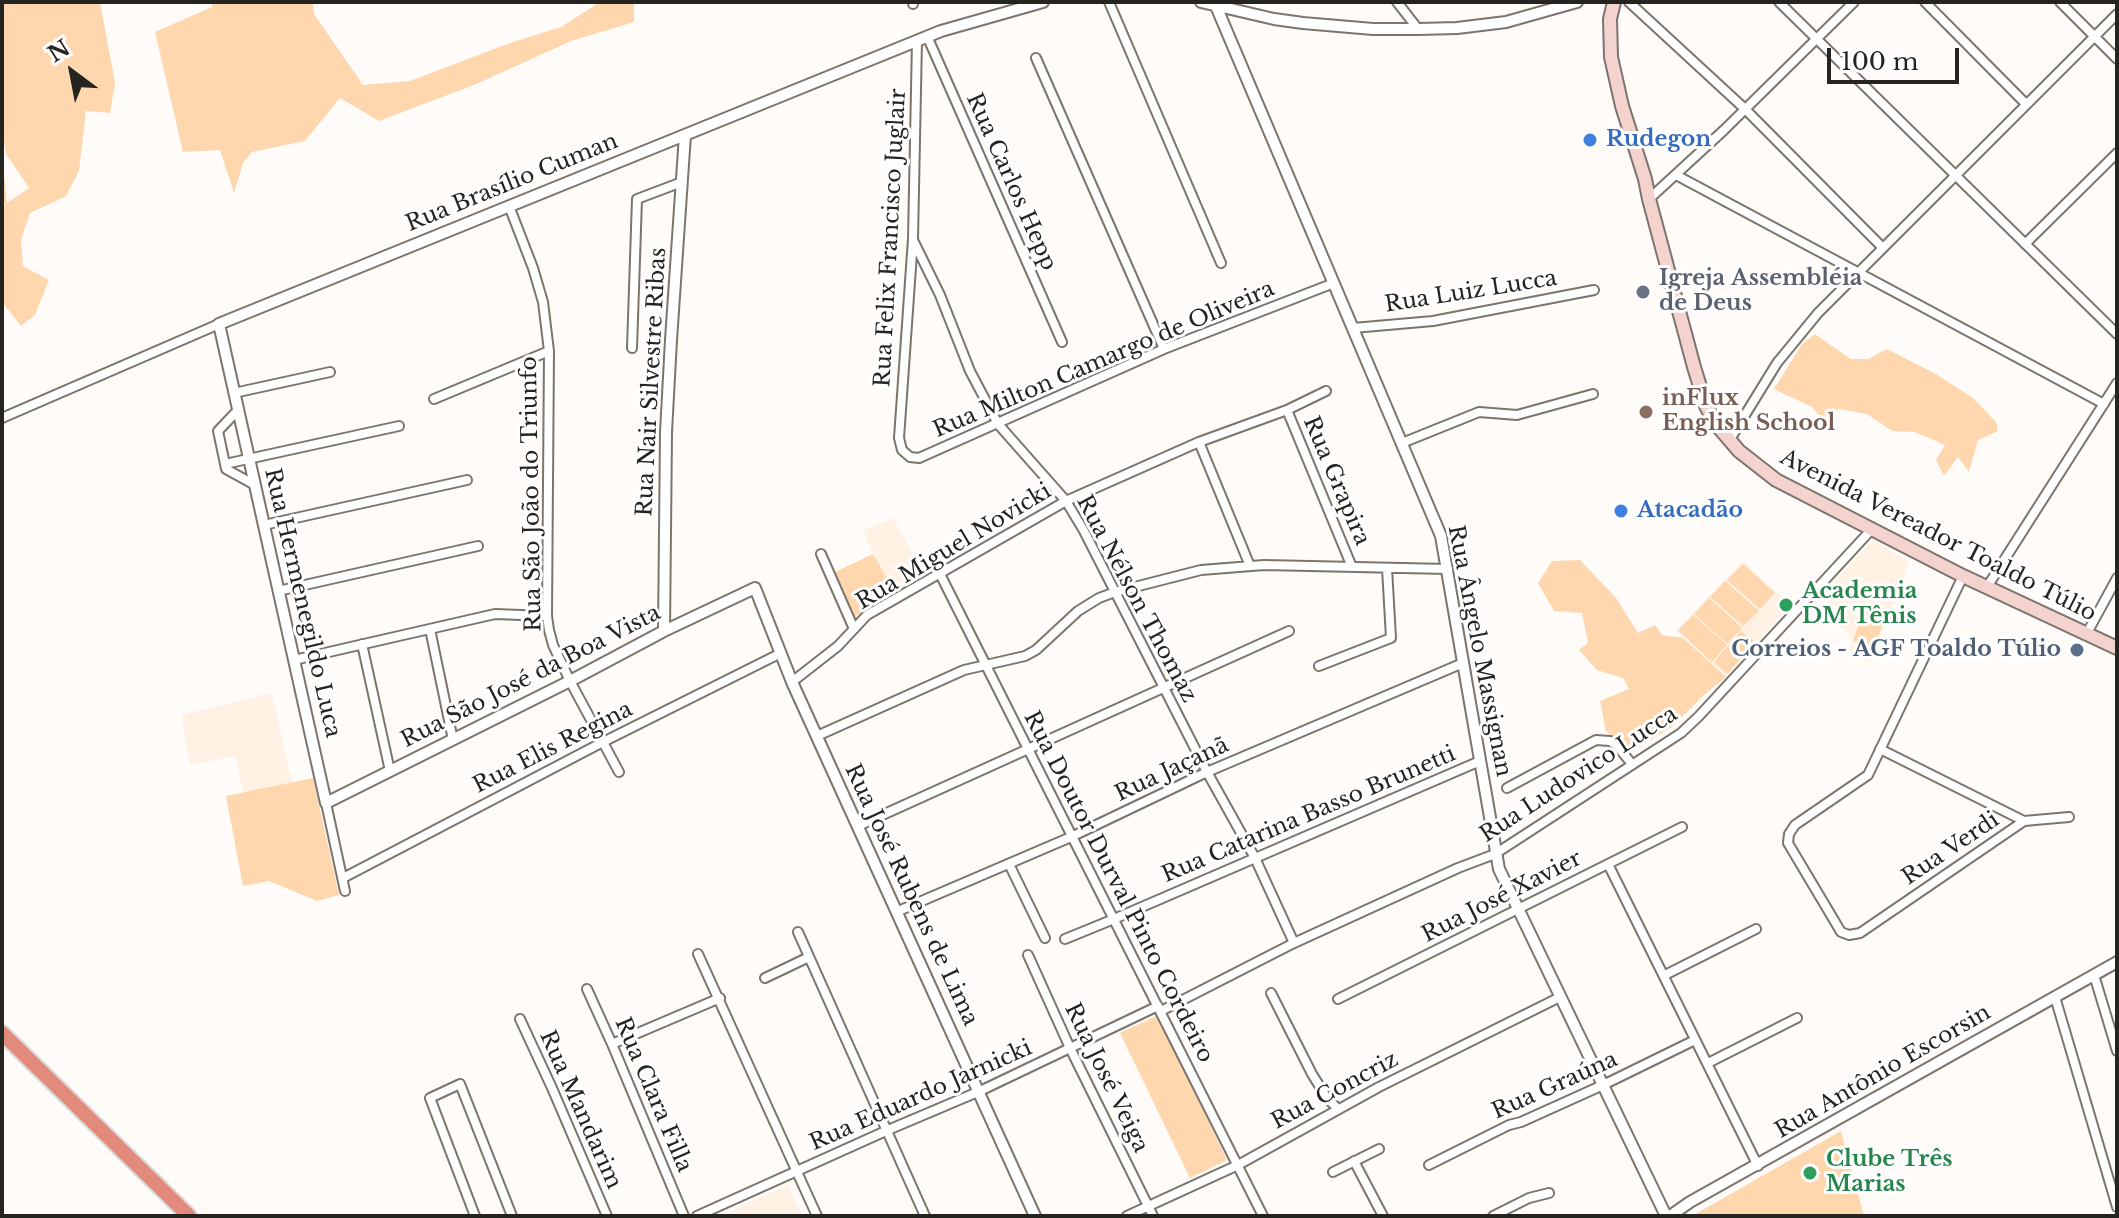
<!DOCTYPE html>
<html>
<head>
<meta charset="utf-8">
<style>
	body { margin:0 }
	#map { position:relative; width:2119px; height:1218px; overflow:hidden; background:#fefbf8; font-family:"Libre Baskerville",serif }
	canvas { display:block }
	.frame { position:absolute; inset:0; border:4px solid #262421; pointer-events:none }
	.north { position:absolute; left:32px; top:32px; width:80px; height:80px; -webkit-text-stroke:6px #fff; paint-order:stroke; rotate:328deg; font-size:22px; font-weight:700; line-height:32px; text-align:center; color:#262421 }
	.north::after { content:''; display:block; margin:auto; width:28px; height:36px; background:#262421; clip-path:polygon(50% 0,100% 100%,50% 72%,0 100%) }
	.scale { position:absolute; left:1827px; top:48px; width:132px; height:36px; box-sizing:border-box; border:4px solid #262421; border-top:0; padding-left:10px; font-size:24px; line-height:28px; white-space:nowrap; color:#262421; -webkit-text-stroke:6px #fff; paint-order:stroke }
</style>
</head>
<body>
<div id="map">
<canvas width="2119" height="1218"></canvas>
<div class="frame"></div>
<div class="north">N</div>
<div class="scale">100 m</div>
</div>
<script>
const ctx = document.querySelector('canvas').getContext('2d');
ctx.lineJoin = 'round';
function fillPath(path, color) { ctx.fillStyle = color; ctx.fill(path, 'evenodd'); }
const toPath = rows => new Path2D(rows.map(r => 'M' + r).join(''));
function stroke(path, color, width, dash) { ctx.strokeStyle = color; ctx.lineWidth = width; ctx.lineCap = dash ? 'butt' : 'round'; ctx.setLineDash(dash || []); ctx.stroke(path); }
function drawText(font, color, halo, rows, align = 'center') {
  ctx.font = font + ' "Libre Baskerville",serif'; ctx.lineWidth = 6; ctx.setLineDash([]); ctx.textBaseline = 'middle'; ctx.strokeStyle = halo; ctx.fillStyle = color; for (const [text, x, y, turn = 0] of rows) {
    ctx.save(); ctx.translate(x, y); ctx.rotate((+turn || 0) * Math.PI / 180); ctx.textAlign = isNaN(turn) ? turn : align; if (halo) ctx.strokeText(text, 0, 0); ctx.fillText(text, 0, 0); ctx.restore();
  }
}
const built = toPath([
	[893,518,924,575,896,594,873,554,863,531],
	[1873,540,1909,562,1870,663,1849,652,1852,638,1839,625,1842,613,1822,595],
	[1743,561,1790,605,1726,677,1676,631],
	[272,693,292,783,243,793,236,756,190,765,181,715],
	[788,1185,802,1216,720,1216]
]);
const green = toPath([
	[2,2,100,2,115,83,110,113,86,111,79,171,66,196,30,213,21,240,23,266,49,280,35,315,21,326,2,302,2,208,6,204,2,204,2,156,7,203,29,188,6,154,2,128],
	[212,2,313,2,314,14,363,85,410,81,510,43,561,27,600,2,634,2,634,22,571,41,474,85,379,121,340,98,305,141,252,152,243,163,234,193,220,150,183,152,155,32,212,7],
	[1815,334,1851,359,1868,359,1887,349,1934,373,1973,398,1996,422,1998,431,1978,440,1969,472,1958,457,1944,476,1936,460,1945,445,1915,432,1892,431,1867,414,1839,409,1822,419,1812,407,1774,389,1802,344],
	[873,554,896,594,852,618,833,573],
	[1580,560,1616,598,1638,633,1655,625,1662,635,1683,638,1726,677,1705,694,1673,726,1631,752,1606,731,1600,701,1629,689,1623,678,1597,670,1579,650,1588,643,1582,613,1554,611,1538,583,1552,561],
	[1743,564,1775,593,1760,609,1727,580],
	[1725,581,1759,611,1743,626,1710,597],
	[1709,598,1742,628,1727,644,1694,614],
	[1866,604,1887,612,1874,649,1853,641],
	[1693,615,1727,645,1712,662,1678,630],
	[1741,631,1755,642,1727,674,1714,662],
	[313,778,339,895,317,901,269,881,243,886,226,796],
	[1158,1015,1227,1160,1190,1178,1120,1033],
	[1841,1131,1864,1216,1692,1216]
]);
const minor = toPath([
	[913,2,913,4],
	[1109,2,1221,263],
	[1397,2,1418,29],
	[1629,2,1745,109,1882,247],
	[1779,2,2117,334],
	[1925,2,2026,104],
	[2060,2,2117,59],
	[927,36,1062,342],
	[917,40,913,239,899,438,902,450,910,457,919,458,1164,349,1334,283],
	[1036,58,1164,349],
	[1676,175,2104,404],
	[1649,199,1724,130,1854,2],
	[509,206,533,268,543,302,549,351,547,616,549,630,553,645,570,681,619,772],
	[913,240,940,295,970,371,998,424,1066,501,1084,531,1207,772,1255,858,1294,943],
	[2025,244,2117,153],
	[1353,328,1433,321,1594,290],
	[632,348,637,199,682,182],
	[234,393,330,372],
	[434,399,549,351],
	[238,410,218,431,225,464,226,469,255,485],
	[1287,410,1352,567],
	[2,418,219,324],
	[1729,441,1777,363,1818,313,2117,14],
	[1199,442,1250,566],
	[1402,443,1479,412,1517,415,1593,394],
	[225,464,399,426],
	[264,525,467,480],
	[821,554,854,629],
	[940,574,1263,1216],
	[1963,576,1868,775,1795,825,1789,834,1788,843,1841,932,1849,935,1860,933,2024,821,2069,817],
	[1987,587,2117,383],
	[278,591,478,546],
	[430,629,453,740],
	[2087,633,2117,578],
	[362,644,390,771],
	[294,660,495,614,547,616],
	[1319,666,1391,638,1387,568],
	[792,682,838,646,867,615,1066,501,1199,442,1287,410,1326,391],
	[817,736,964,670,1025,656,1036,650,1078,611,1099,598,1115,592,1201,570,1264,565,1448,569],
	[1880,749,2024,821],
	[1507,788,1596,740,1610,741,1617,746,1632,764],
	[326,803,345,891],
	[858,826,1289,631],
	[1009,864,1045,938],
	[1608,864,1758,1166],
	[343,878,603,742,781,653],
	[896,912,1071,837,1207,772,1463,663],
	[798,932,925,1216],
	[1065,939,1114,919,1480,761],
	[698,954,817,1216],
	[1028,955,1070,1048,1153,1216],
	[1665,975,1756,929],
	[2094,975,2117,1051],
	[765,978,809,957],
	[587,989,612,1044,684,1216],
	[1271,993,1312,1074,1327,1098,1338,1109],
	[2055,997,2117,1207],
	[1338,999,1682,827],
	[1161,1011,1294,943,1458,868,1495,854,1681,733,1699,716,1871,530],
	[520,1019,552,1088,607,1216],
	[612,1044,720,998],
	[1708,1063,1797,1018],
	[1354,1161,1383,1216],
	[1429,1165,1509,1125,1521,1122,1603,1085,1695,1040],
	[1333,1172,1379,1149],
	[475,1216,430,1098,460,1084,512,1216],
	[697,1216,888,1130,980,1091,1158,1006],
	[1127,1216,1238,1165,1379,1087,1560,997],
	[1493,1216,1529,1198,1549,1193]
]);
const tertiary = toPath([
	[1201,2,1274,19,1303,23,1373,29,1418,29,1457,28,1506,22,1577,2],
	[1216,6,1441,536,1499,869,1666,1216],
	[664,631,666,432,671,340,685,135],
	[1035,1216,792,682,755,588,664,631,570,681,326,803,219,324,941,31,1043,2],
	[1670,1216,1690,1202,2117,962]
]);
const secondary = toPath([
	[1614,2,1610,19,1611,57,1622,106,1645,179,1649,199,1694,367,1706,406,1715,423,1739,451,1776,480,1963,576,2117,648]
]);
const trunk = toPath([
	[2,1033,189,1216]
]);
const markers = [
	[1590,140,8,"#3f7fe0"],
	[1643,292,8,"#6b7280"],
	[1646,412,8,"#8d6e63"],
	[1621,511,8,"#3f7fe0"],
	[1786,605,8,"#2e9e5b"],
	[2077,650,8,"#5c6f8a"],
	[1810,1173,8,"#2e9e5b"]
];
const shopNames = [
	["Rudegon",1606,140],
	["Atacadão",1637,511]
];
const streetNames = [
	["Rua Carlos Hepp",1011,182,66],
	["Rua Brasílio Cuman",512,183,-22],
	["Rua Felix Francisco Juglair",891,238,-87],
	["Rua Luiz Lucca",1471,292,-9],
	["Rua Milton Camargo de Oliveira",1104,360,-23],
	["Rua Nair Silvestre Ribas",652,382,-87],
	["Rua Grapira",1336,481,67],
	["Rua São João do Triunfo",532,494,-91],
	["Avenida Vereador Toaldo Túlio",1938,536,27],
	["Rua Miguel Novicki",954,547,-31],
	["Rua Nélson Thomaz",1136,599,62],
	["Rua Hermenegildo Luca",302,603,77],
	["Rua Ângelo Massignan",1479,651,79],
	["Rua São José da Boa Vista",531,677,-27],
	["Rua Elis Regina",553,748,-27],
	["Rua Jaçanã",1172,770,-25],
	["Rua Ludovico Lucca",1579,775,-33],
	["Rua Catarina Basso Brunetti",1309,815,-23],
	["Rua Verdi",1951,849,-34],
	["Rua Doutor Durval Pinto Cordeiro",1118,887,63],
	["Rua José Rubens de Lima",911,895,65],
	["Rua José Xavier",1502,897,-27],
	["Rua Antônio Escorsin",1883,1072,-30],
	["Rua José Veiga",1106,1078,64],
	["Rua Graúna",1555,1086,-24],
	["Rua Concriz",1335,1091,-28],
	["Rua Clara Filla",653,1095,67],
	["Rua Eduardo Jarnicki",921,1096,-24],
	["Rua Mandarim",580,1110,66]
];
const worshipNames = [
	["Igreja Assembléia",1659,279],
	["de Deus",1659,304]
];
const educationNames = [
	["inFlux",1662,399],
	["English School",1662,424]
];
const leisureNames = [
	["Academia",1802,592],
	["DM Tênis",1802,617],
	["Clube Três",1826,1160],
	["Marias",1826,1185]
];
const serviceNames = [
	["Correios - AGF Toaldo Túlio",2061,650]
];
fillPath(built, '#fff1e3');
fillPath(green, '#fed7ae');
stroke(minor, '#7c756e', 12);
stroke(tertiary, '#7c756e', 14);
stroke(secondary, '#7c756e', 16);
stroke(trunk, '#d8d8d7', 18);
stroke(minor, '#fff', 8);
stroke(tertiary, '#fff', 10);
stroke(secondary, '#f4d3ce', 12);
stroke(trunk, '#e28a7c', 14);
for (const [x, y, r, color] of markers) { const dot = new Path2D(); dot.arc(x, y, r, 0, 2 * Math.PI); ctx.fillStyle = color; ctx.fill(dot); stroke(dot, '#fff', 3); }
drawText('bold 22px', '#366cbe', '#fff', shopNames, 'left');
drawText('22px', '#262421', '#fff', streetNames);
drawText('bold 22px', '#5b616d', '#fff', worshipNames, 'left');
drawText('bold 22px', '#785e54', '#fff', educationNames, 'left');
drawText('bold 22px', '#27864d', '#fff', leisureNames, 'left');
drawText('bold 22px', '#4e5e75', '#fff', serviceNames, 'right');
</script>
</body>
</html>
